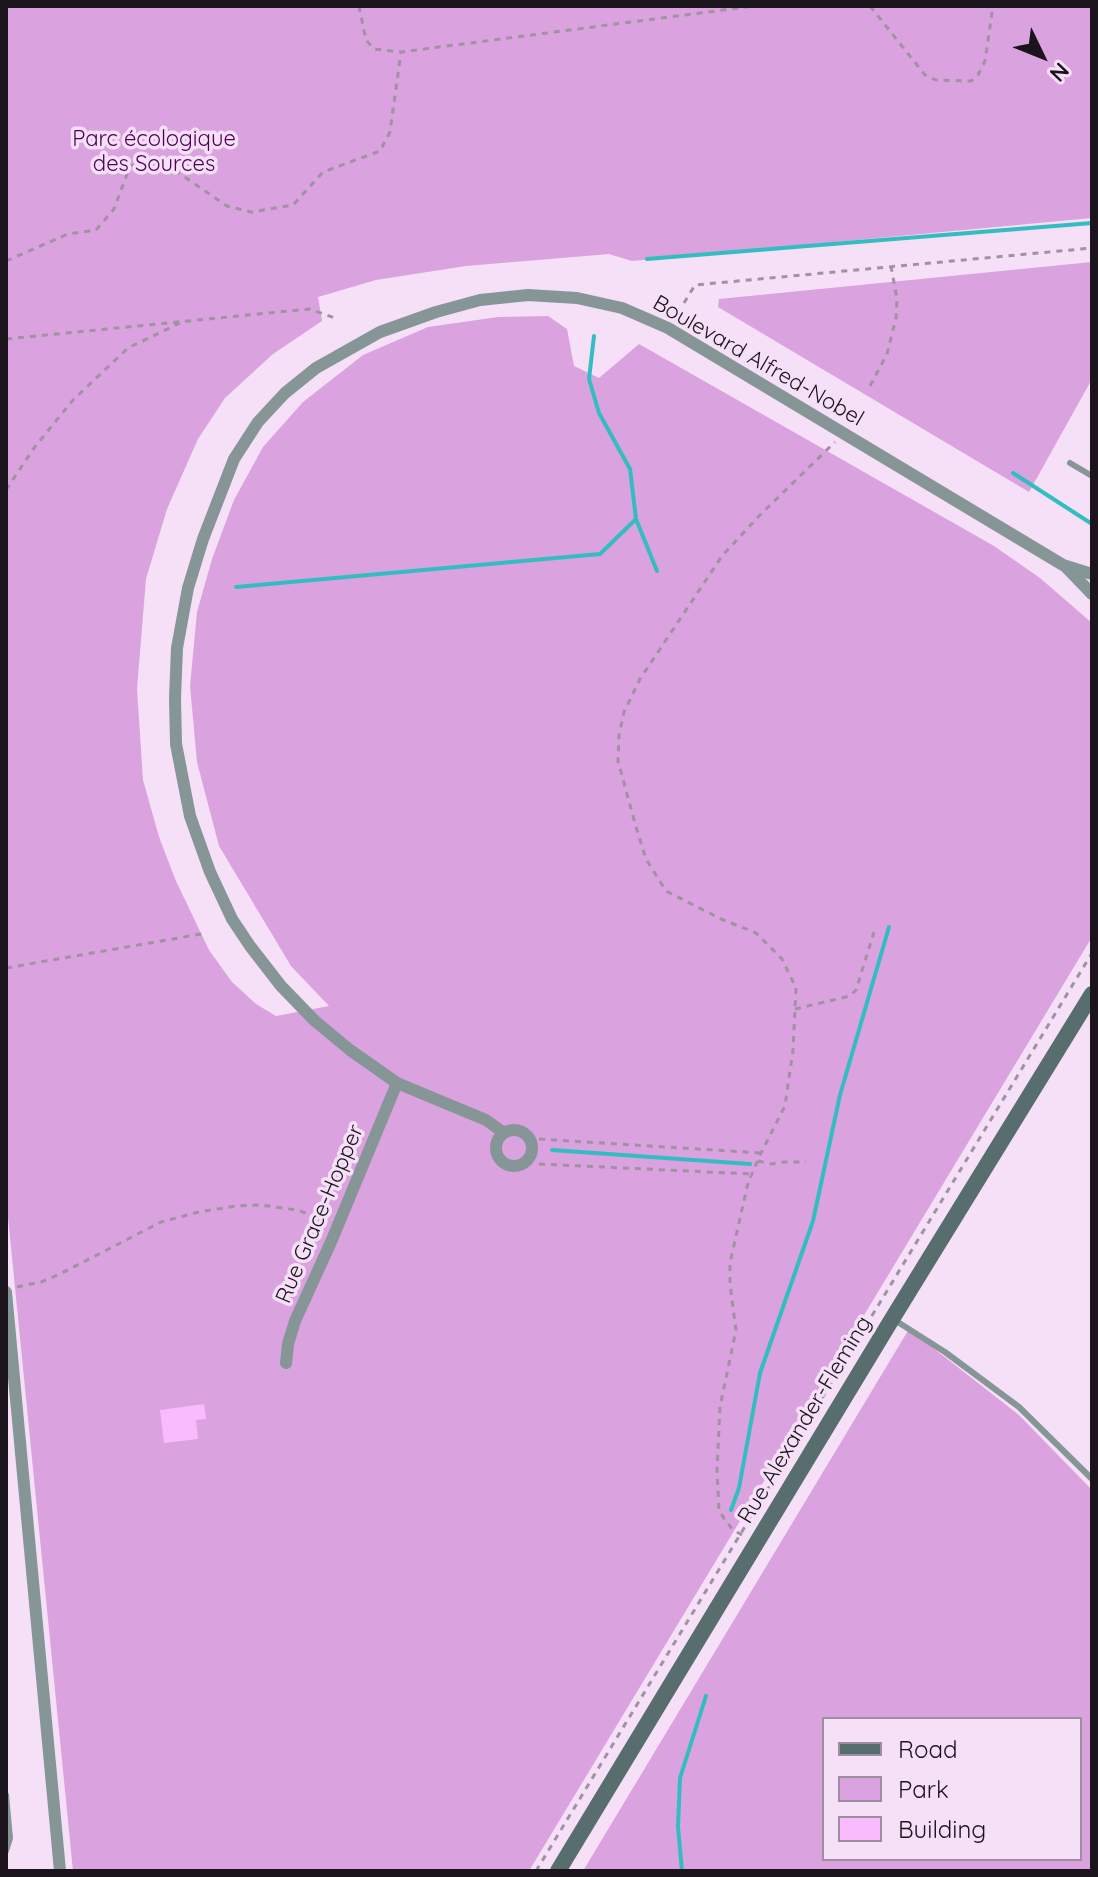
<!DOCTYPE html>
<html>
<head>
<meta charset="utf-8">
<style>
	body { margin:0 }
	#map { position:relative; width:1098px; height:1877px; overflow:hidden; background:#f6e0f7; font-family:Quicksand,sans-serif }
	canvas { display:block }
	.frame { position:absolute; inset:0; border:8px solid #1b141c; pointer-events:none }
	.legend { position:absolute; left:822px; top:1717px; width:260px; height:144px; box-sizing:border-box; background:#f6e0f7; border:2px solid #9e8e9f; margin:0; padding:10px 14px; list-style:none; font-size:24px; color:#1b141c }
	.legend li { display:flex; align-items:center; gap:16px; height:40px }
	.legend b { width:40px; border:2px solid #9e8e9f }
	.north { position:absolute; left:1002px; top:16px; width:80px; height:80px; -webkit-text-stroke:6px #f6e0f7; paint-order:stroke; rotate:133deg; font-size:22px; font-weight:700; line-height:32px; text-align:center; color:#1b141c }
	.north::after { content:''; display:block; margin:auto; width:28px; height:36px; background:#1b141c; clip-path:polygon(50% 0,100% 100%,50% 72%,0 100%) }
</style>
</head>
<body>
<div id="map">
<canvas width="1098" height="1877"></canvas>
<div class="frame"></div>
<ul class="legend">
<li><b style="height:10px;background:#586e6e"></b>Road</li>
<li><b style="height:22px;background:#daa2de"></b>Park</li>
<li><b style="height:22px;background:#f9bbfe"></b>Building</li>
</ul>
<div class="north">N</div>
</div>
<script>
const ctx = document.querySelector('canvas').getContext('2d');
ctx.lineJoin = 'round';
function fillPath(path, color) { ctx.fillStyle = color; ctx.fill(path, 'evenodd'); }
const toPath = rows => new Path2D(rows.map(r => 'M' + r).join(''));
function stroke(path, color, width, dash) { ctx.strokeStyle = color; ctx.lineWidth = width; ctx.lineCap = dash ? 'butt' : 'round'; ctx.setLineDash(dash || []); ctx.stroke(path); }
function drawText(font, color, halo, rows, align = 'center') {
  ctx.font = font + ' Quicksand,sans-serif'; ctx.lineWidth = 7; ctx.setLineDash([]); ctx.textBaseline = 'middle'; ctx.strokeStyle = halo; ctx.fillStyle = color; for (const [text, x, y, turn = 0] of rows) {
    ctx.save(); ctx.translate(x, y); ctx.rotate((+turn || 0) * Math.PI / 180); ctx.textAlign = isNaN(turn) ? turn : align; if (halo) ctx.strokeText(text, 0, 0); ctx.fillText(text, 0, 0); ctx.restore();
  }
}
const green = toPath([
	[6,6,1092,6,1092,218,632,261,609,254,466,266,376,280,318,297,322,321,273,354,225,398,198,439,167,509,146,579,137,689,143,780,159,837,176,881,209,950,232,982,256,1004,276,1016,329,1006,291,966,219,846,197,762,190,686,197,612,212,559,234,500,263,447,303,402,363,355,428,327,498,317,548,316,567,329,574,366,599,378,639,344,994,546,1040,578,1092,623,1092,937,529,1871,73,1871,6,1197],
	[1092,262,1092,379,1029,492,718,307,719,299],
	[909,1329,1019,1415,1092,1490,1092,1871,583,1871],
	[824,1719,1080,1719,1080,1859,824,1859]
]);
const stream = toPath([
	[647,259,1092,223],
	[594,336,589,379,599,413,630,469,636,519,657,571],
	[1013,473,1092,524],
	[236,587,600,554,636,519],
	[552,1150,750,1164],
	[731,1510,739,1488,760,1373,813,1221,840,1095,889,927],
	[682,1871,678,1827,680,1778,706,1696]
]);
const building = toPath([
	[204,1404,206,1419,196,1420,198,1439,164,1443,160,1410]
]);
const path = toPath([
	[359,6,366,40,374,49,401,52,754,6],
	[870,6,925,75,936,80,971,81,978,75,985,61,993,6],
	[6,261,68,234,96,230,114,209,130,166,153,163,170,167,227,206,251,212,293,205,323,172,380,151,390,132,401,52],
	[684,303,695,285,1092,248],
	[6,339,309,309,338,319],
	[870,386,887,354,896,318,897,299,891,266],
	[6,490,34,448,73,400,128,348,180,323],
	[6,968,207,933],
	[795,1009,850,996,856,990,874,932],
	[539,1139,761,1153],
	[758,1161,771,1164,784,1162,806,1162],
	[539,1164,752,1174],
	[17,1287,41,1282,60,1274,161,1222,199,1212,236,1206,261,1205,296,1210,320,1217],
	[822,1398,1092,953],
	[742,1535,732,1529,719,1511,717,1470,720,1407,736,1330,730,1284,730,1263,748,1183,761,1153,785,1106,793,1050,796,988,782,959,756,933,721,919,666,891,646,859,636,827,618,761,619,735,624,712,640,679,722,556,760,515,835,442],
	[536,1871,800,1436]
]);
const lane = toPath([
	[1070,463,1092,476],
	[893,1319,945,1352,1019,1407,1092,1479],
	[6,1795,10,1838,6,1851]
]);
const street = toPath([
	[1066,567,1092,594],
	'496 1148a18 18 0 1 1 36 0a18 18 0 1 1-36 0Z',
	[504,1133,486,1120,397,1083,350,1050,315,1021,281,986,250,946,232,919,210,872,190,816,176,744,175,698,177,648,188,588,203,539,234,459,258,422,285,393,316,368,380,332,436,312,480,300,528,295,577,298,622,308,668,328,1063,565,1092,574],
	[6,1292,60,1871],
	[286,1363,288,1344,295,1321,331,1242,397,1083]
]);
const secondary = toPath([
	[558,1871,892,1319,1092,994]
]);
const parkNames = [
	["Parc écologique",154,139],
	["des Sources",154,164]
];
const streetNames = [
	["Boulevard Alfred-Nobel",758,361,30],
	["Rue Grace-Hopper",320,1214,-67],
	["Rue Alexander-Fleming",805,1420,-59]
];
fillPath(green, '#daa2de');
stroke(stream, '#34bdc0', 4);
fillPath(building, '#f9bbfe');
stroke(path, '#a191a2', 3, [6, 6]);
stroke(lane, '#869696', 6);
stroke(street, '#869696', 12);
stroke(secondary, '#586e6e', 16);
drawText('22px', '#4d0054', '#f6e0f7', parkNames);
drawText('22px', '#1b141c', '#f6e0f7', streetNames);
</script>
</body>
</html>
